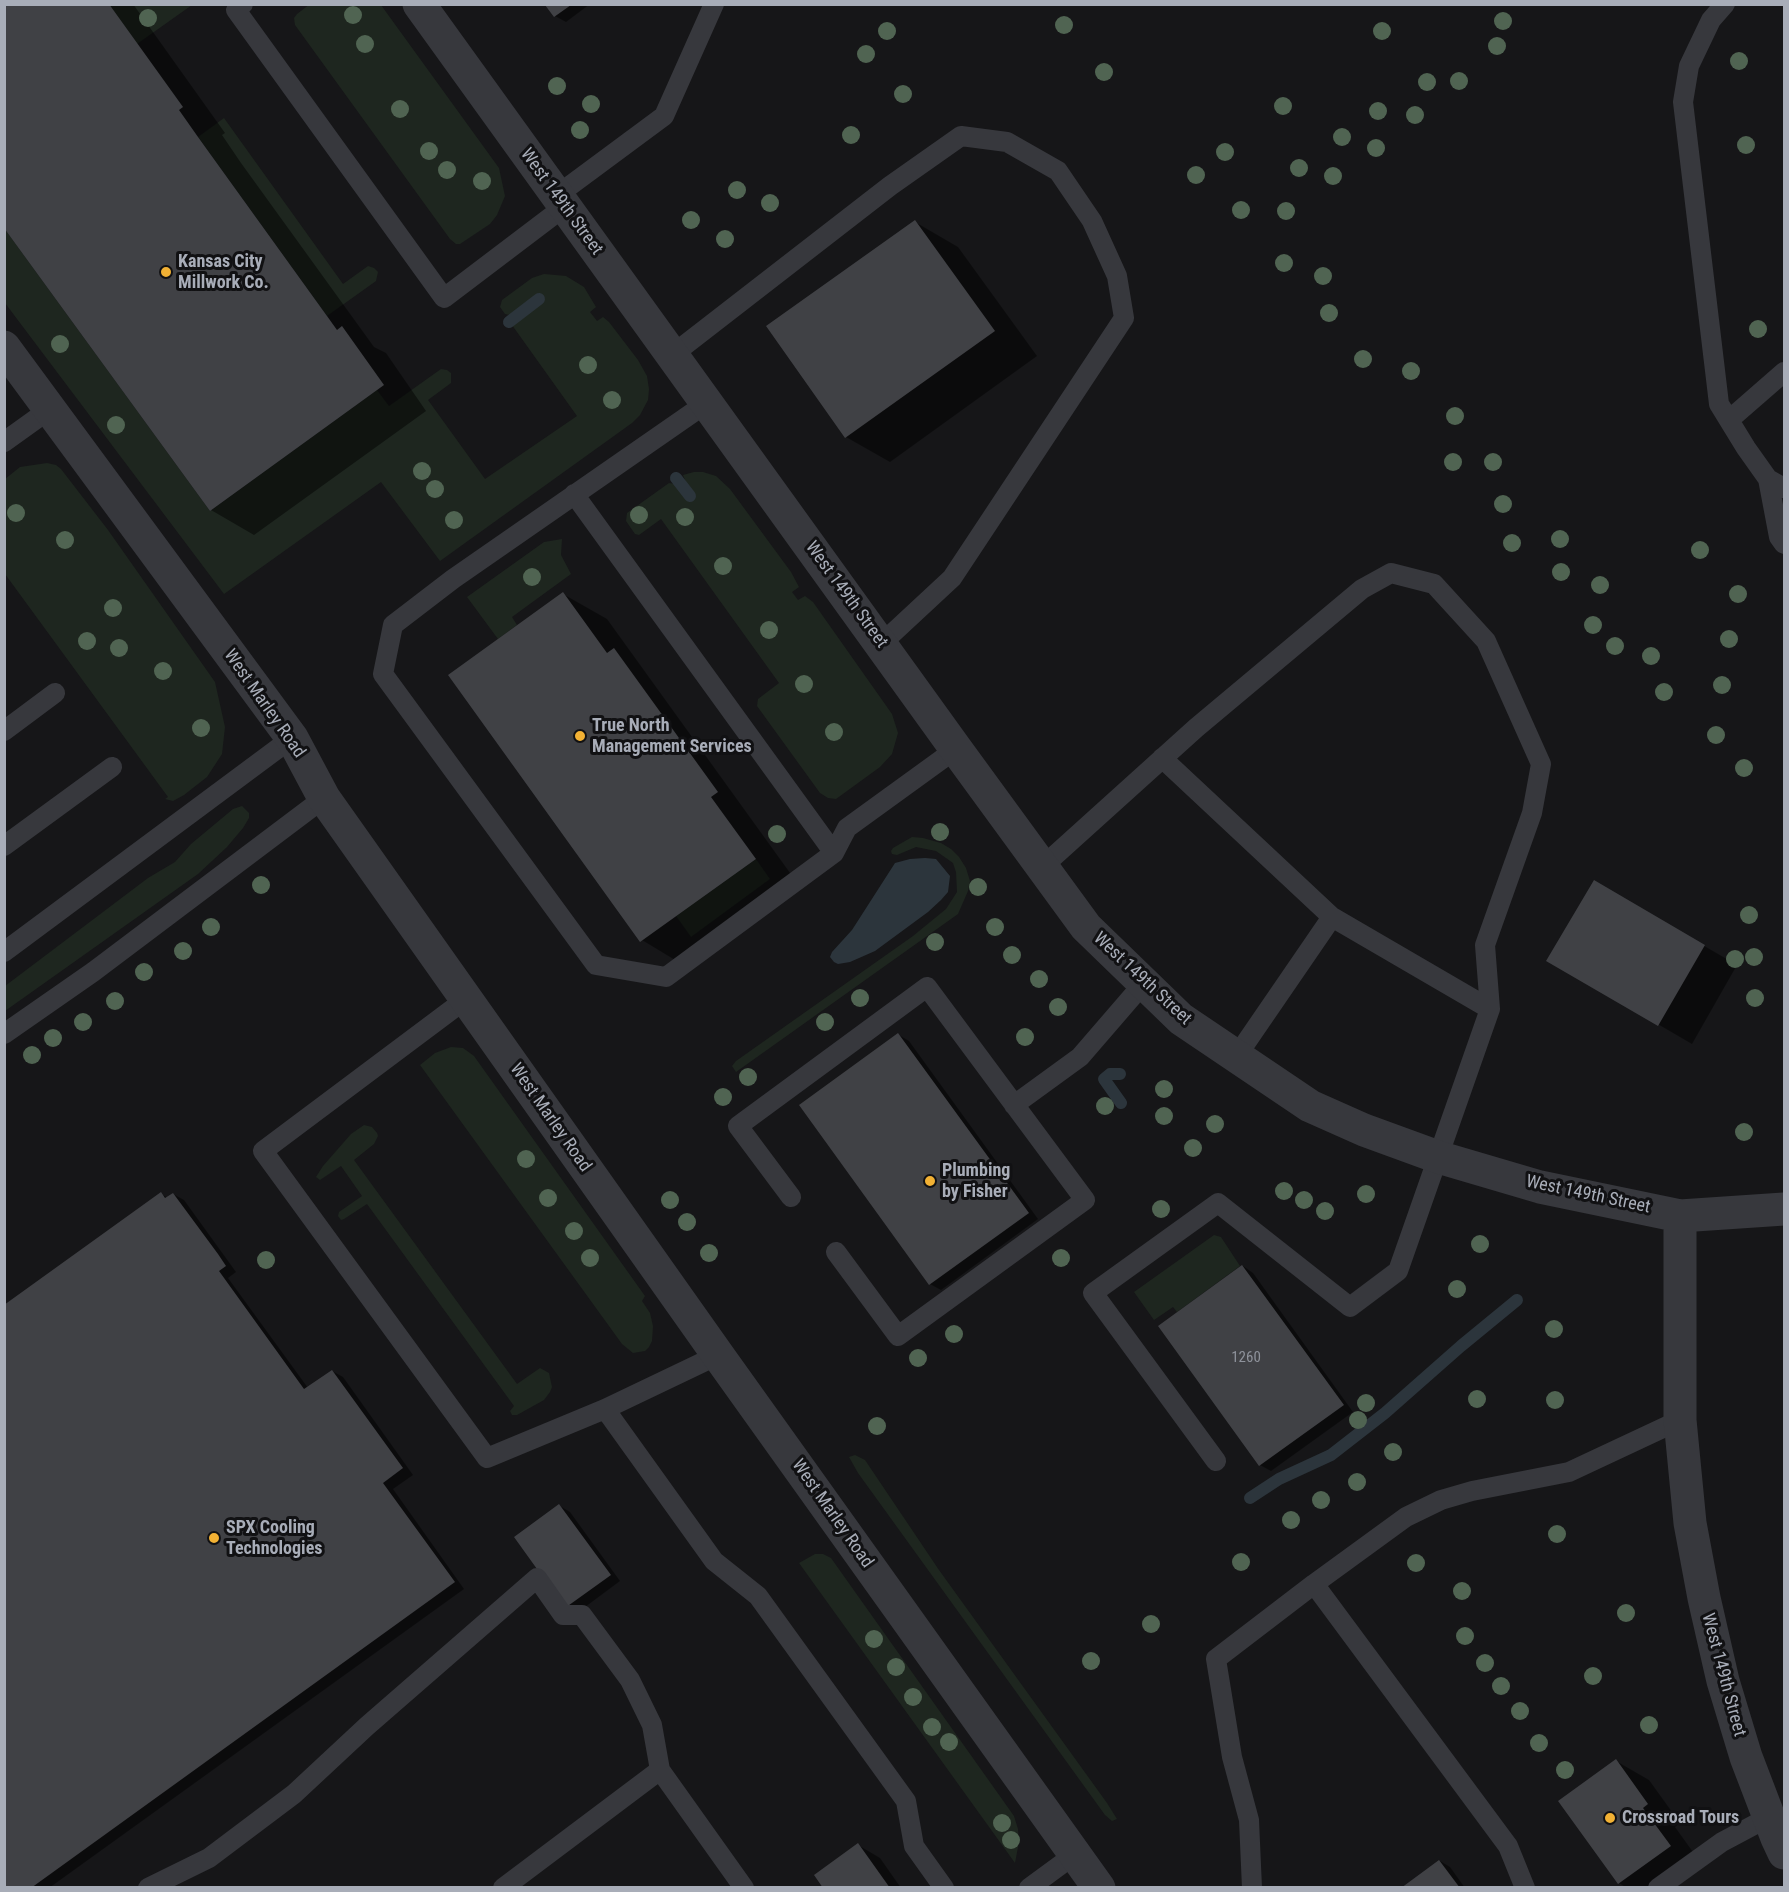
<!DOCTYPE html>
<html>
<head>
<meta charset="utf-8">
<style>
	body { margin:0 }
	#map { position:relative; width:1789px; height:1892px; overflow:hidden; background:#161618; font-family:"Roboto Condensed",sans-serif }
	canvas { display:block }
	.frame { position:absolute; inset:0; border:6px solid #a8adb8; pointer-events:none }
</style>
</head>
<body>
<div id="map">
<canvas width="1789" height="1892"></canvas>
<div class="frame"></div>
</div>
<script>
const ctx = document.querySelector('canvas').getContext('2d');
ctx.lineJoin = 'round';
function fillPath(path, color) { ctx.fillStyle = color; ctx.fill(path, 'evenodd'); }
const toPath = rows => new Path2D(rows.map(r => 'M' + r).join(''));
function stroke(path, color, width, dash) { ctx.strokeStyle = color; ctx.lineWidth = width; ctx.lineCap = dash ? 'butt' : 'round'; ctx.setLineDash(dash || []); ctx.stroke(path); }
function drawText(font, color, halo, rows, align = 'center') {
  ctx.font = font + ' "Roboto Condensed",sans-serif'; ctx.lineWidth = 6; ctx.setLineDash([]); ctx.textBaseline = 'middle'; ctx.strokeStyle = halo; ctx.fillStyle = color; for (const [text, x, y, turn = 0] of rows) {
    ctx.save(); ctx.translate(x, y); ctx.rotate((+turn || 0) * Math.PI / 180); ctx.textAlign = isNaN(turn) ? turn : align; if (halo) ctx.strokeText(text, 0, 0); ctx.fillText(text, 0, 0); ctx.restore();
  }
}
const green = toPath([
	[310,4,381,5,499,168,505,196,497,215,490,224,460,244,456,244,450,239,295,25,294,18,297,14],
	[109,5,192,5,137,44],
	[224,118,343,284,368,266,374,268,378,272,376,281,327,316,198,137],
	[4,228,210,511,377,390,389,406,441,369,447,370,451,373,451,383,428,400,485,479,577,416,512,325,544,300,539,293,510,315,505,314,500,307,502,300,532,278,544,274,566,276,584,287,596,307,590,312,597,321,603,317,609,322,638,360,647,376,649,389,648,400,640,415,632,423,440,561,381,482,224,594,5,303],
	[47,463,56,465,61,469,108,530,215,682,225,727,222,754,207,777,184,795,173,801,165,799,168,797,5,574,5,479,20,467],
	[694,472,703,472,716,476,730,489,791,572,799,587,792,592,798,600,805,596,813,602,892,714,898,733,892,754,880,767,836,799,828,798,820,793,757,706,758,699,779,683,661,519,639,535,635,534,626,521,627,513,669,483,675,484,679,490,687,485,683,475],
	[562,539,561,555,571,574,512,617,517,625,498,639,467,597,544,542],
	[242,806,249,813,249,818,243,828,227,847,198,874,5,1011,5,986,148,878,175,862,191,844,233,809],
	[912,837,923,838,941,843,951,849,959,857,966,868,970,881,968,891,958,914,736,1072,732,1066,736,1061,913,936,946,909,957,892,956,872,953,863,936,851,916,847,897,855,892,854,891,851,893,848],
	[756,859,770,879,691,937,676,916],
	[451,1047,463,1048,474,1056,645,1296,642,1301,650,1313,653,1326,652,1341,649,1347,645,1351,633,1353,622,1344,420,1065,435,1053],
	[364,1125,372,1127,377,1133,378,1136,374,1144,354,1160,517,1384,540,1368,549,1373,552,1387,550,1392,544,1400,517,1415,512,1415,510,1411,514,1406,367,1204,344,1219,341,1220,338,1216,339,1212,362,1196,341,1166,320,1180,316,1177,323,1166,351,1134],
	[1214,1235,1221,1237,1240,1266,1177,1312,1173,1307,1154,1320,1134,1292],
	[855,1455,865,1460,939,1570,1107,1803,1117,1819,1112,1821,1105,1815,858,1473,849,1457],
	[815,1554,823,1554,831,1558,1014,1816,1018,1829,1019,1842,1015,1863,799,1563]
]);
const water = toPath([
	[925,858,936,859,950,876,948,892,941,900,928,912,875,951,850,962,838,964,834,962,830,957,832,952,852,930,895,863,910,859]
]);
const shadow = toPath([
	[4,4,133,4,225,133,222,135,241,163,374,347,386,353,426,411,254,535,211,510],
	[547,4,590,4,566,22,555,16],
	[915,222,958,247,1037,356,890,462,846,437,768,327],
	[563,594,607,619,798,884,685,966,642,940],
	[1594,882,1737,965,1692,1044,1548,960],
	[899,1035,909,1041,1038,1219,941,1290,930,1284,801,1105],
	[161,1194,168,1198,173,1194,184,1200,236,1272,228,1278,308,1388,332,1371,343,1377,413,1475,393,1489,464,1589,49,1888,4,1888],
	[1243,1266,1253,1273,1353,1412,1271,1471,1260,1465],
	[560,1506,570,1512,620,1581,577,1613,566,1607],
	[1616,1761,1649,1780,1680,1823,1675,1827,1703,1866,1672,1888,1627,1888,1619,1883],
	[858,1845,880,1858,901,1888,825,1888],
	[1440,1861,1450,1867,1465,1888,1404,1888]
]);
const stream = toPath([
	[509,322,539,299],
	[676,478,690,496],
	[1120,1074,1110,1074,1104,1079,1121,1103],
	[1250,1498,1279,1479,1331,1455,1385,1413,1461,1346,1517,1300]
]);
const building = toPath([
	[4,4,109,4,183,107,179,110,198,137,327,316,337,330,342,326,384,385,210,511,4,228],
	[545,5,571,5,554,17],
	[915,220,995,331,845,438,766,326],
	[563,592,607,653,614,648,718,792,711,797,756,859,640,942,448,675],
	[1594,880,1705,945,1658,1026,1546,961],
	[898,1033,1029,1213,929,1285,799,1105],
	[161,1192,165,1198,173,1193,218,1254,226,1266,219,1271,304,1389,332,1370,403,1468,383,1483,455,1582,31,1888,4,1888,4,1305],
	[1242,1265,1344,1405,1259,1466,1158,1326],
	[559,1504,611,1575,565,1608,514,1537],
	[1616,1759,1648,1804,1643,1808,1671,1846,1618,1884,1558,1801],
	[858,1843,890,1888,823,1888,814,1875],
	[1439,1860,1460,1888,1401,1888]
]);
const lane = toPath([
	[243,4,236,10,444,298,564,207],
	[1725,4,1711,20,1689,66,1683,102,1719,404,1746,448,1768,479,1784,488],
	[556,196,664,116,714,4],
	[672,355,890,186,961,136,1007,142,1058,171,1092,221,1117,276,1124,318,952,578,881,644],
	[708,402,453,579,393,625,383,674,596,965,666,977,834,853,847,828,956,749],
	[1729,420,1784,372],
	[4,442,50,409],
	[1768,479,1779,537,1784,544],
	[574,494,834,853],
	[4,731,55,693],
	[1162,758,1332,917,1490,1009],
	[4,846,112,767],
	[1042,867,1196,728,1362,589,1391,573,1434,584,1486,641,1541,764,1532,813,1485,945,1490,1009,1398,1271,1350,1307,1218,1203,1093,1293,1216,1461],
	[4,952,292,738],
	[466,999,263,1151,487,1458,605,1409,718,1355],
	[4,1034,93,972,324,798],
	[1236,1057,1332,917],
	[1014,1105,1080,1057,1143,984],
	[791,1197,738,1126,927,987,1085,1200,898,1336,836,1252],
	[605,1409,714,1561,758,1596,906,1801,914,1846,944,1888],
	[1314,1584,1508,1846,1525,1888],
	[148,1888,209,1858,294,1794,367,1726,537,1578,563,1615,582,1615,630,1680,652,1725,660,1770,744,1888],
	[503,1888,660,1770],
	[1029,1888,1074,1855],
	[1252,1888,1249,1820,1232,1757,1216,1659,1314,1584,1406,1517,1441,1500,1472,1491,1569,1472,1680,1420],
	[1658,1888,1722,1842,1769,1817]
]);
const street = toPath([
	[419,4,956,749,1086,927,1181,1019,1310,1106,1364,1130,1438,1157,1540,1187,1680,1216,1784,1209],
	[4,347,292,738,324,798,718,1355,1099,1888],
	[1680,1216,1680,1420,1690,1523,1704,1598,1723,1681,1746,1757,1777,1838,1784,1853]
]);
const trees = [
	[353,15],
	[148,18],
	[1503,21],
	[1064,25],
	[887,31],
	[1382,31],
	[365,44],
	[1497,46],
	[866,54],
	[1739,61],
	[1104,72],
	[1459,81],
	[1427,82],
	[557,86],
	[903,94],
	[591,104],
	[1283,106],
	[400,109],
	[1378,111],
	[1415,115],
	[580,130],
	[851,135],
	[1342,137],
	[1746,145],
	[1376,148],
	[429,151],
	[1225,152],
	[1299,168],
	[447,170],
	[1196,175],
	[1333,176],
	[482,181],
	[737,190],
	[770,203],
	[1241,210],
	[1286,211],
	[691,220],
	[725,239],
	[1284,263],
	[1323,276],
	[1329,313],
	[1758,329],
	[60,344],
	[1363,359],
	[588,365],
	[1411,371],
	[612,400],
	[1455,416],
	[116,425],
	[1453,462],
	[1493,462],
	[422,471],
	[435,489],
	[1503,504],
	[16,513],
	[639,515],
	[685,517],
	[454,520],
	[1560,539],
	[65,540],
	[1512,543],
	[1700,550],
	[723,566],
	[1561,572],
	[532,577],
	[1600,585],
	[1738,594],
	[113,608],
	[1593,625],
	[769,630],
	[1729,639],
	[87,641],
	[1615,646],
	[119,648],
	[1651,656],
	[163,671],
	[804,684],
	[1722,685],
	[1664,692],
	[201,728],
	[834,732],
	[1716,735],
	[1744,768],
	[940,832],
	[777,834],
	[261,885],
	[978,887],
	[1749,915],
	[211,927],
	[995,927],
	[935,942],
	[183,951],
	[1012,955],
	[1754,957],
	[1735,959],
	[144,972],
	[1039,979],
	[860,998],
	[1755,998],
	[115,1001],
	[1058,1007],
	[83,1022],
	[825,1022],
	[1025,1037],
	[53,1038],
	[32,1055],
	[748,1077],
	[1164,1089],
	[723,1097],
	[1105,1106],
	[1164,1116],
	[1215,1124],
	[1744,1132],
	[1193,1148],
	[526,1159],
	[1284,1191],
	[1366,1194],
	[548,1198],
	[670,1200],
	[1304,1200],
	[1161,1209],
	[1325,1211],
	[687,1222],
	[574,1231],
	[1480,1244],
	[709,1253],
	[590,1258],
	[1061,1258],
	[266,1260],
	[1457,1289],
	[1554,1329],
	[954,1334],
	[918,1358],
	[1477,1399],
	[1555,1400],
	[1366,1403],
	[1358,1420],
	[877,1426],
	[1393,1452],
	[1357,1482],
	[1321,1500],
	[1291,1520],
	[1557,1534],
	[1241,1562],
	[1416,1563],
	[1462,1591],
	[1626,1613],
	[1151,1624],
	[1465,1636],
	[874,1639],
	[1091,1661],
	[1485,1663],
	[896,1667],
	[1593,1676],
	[1501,1686],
	[913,1697],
	[1520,1711],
	[1649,1725],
	[932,1727],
	[949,1742],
	[1539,1743],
	[1565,1770],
	[1002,1823],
	[1011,1840]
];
const markers = [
	[166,272,6,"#f2b134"],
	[580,736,6,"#f2b134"],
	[930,1181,6,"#f2b134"],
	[214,1538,6,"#f2b134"],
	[1610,1818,6,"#f2b134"]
];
const numberNames = [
	["1260",1246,1358]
];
const streetNames = [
	["West 149th Street",561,202,54],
	["West 149th Street",846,595,54],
	["West Marley Road",264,704,55],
	["West 149th Street",1142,979,43],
	["West Marley Road",550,1118,55],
	["West 149th Street",1588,1195,12],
	["West Marley Road",832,1514,55],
	["West 149th Street",1723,1675,75]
];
const poiNames = [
	["Kansas City",178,262],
	["Millwork Co.",178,283],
	["True North",592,726],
	["Management Services",592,747],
	["Plumbing",942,1171],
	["by Fisher",942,1192],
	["SPX Cooling",226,1528],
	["Technologies",226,1549],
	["Crossroad Tours",1622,1818]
];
fillPath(green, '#1e261f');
fillPath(water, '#2c353c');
fillPath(shadow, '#0007');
stroke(stream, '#2c353c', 12);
fillPath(building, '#404145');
stroke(lane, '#37383d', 20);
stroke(street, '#37383d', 33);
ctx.fillStyle = '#506452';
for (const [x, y] of trees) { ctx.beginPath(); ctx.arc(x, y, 9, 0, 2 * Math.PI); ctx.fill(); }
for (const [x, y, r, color] of markers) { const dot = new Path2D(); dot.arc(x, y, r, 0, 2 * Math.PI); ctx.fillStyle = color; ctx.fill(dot); stroke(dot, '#111113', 2); }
drawText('15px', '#8e929b', null, numberNames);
drawText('18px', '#a8adb8', '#111113', streetNames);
drawText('bold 18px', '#a8adb8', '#111113', poiNames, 'left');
</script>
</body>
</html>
